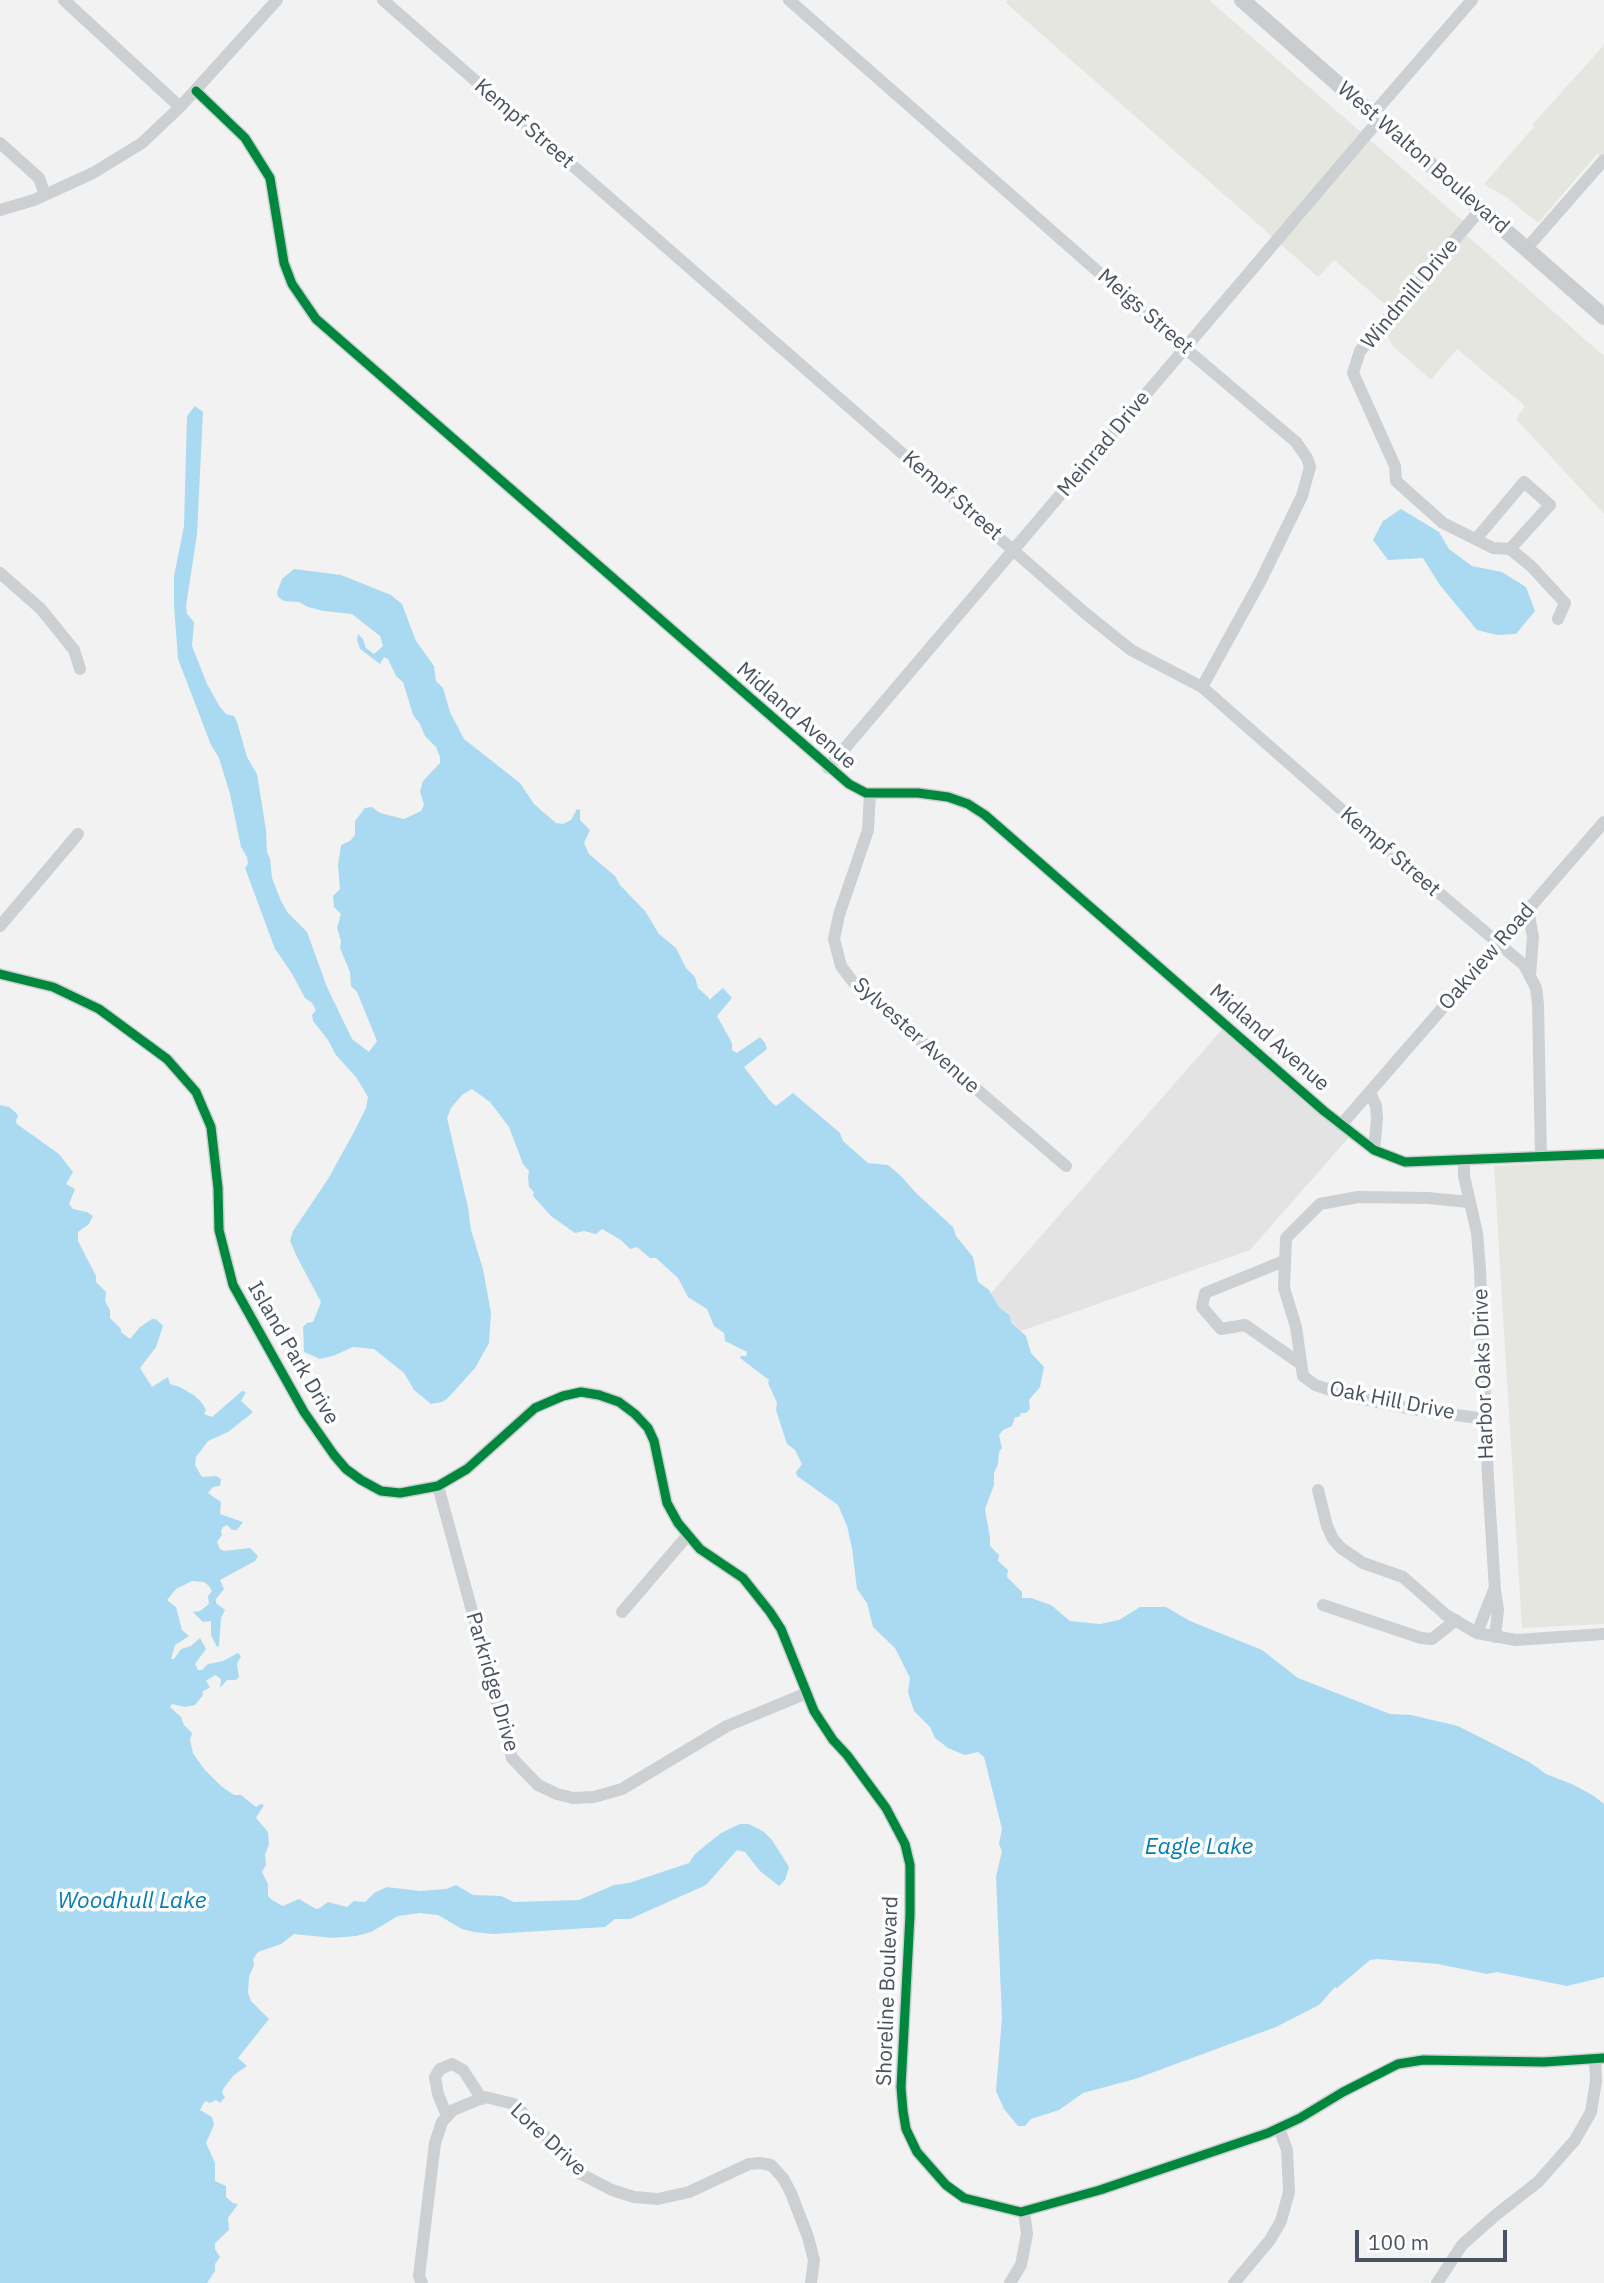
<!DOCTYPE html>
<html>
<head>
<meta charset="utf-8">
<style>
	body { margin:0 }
	#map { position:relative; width:1604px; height:2283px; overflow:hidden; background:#f2f2f2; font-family:"IBM Plex Sans",sans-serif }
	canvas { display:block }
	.scale { position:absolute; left:1355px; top:2230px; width:152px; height:32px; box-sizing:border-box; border:4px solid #485260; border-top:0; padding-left:9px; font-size:21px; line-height:24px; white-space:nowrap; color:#485260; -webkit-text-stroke:5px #fff; paint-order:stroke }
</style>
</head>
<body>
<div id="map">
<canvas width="1604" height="2283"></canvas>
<div class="scale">100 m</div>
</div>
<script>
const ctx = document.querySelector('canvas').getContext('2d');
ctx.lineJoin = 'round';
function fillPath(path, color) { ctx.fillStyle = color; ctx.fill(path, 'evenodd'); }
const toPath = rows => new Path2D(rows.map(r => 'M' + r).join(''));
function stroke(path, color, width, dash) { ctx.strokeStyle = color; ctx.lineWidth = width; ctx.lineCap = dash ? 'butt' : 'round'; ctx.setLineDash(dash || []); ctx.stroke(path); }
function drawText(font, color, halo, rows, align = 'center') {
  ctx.font = font + ' "IBM Plex Sans",sans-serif'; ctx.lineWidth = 7; ctx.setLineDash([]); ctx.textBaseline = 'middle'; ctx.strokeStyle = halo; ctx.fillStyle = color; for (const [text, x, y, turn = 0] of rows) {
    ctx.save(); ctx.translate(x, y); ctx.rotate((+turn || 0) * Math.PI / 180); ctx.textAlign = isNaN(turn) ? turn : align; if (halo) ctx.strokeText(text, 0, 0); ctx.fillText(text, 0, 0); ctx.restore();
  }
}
const commercial = toPath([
	[1008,0,1209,0,1463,221,1390,309,1334,260,1318,277,1006,3],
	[1604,45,1604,159,1597,154,1538,223,1506,197,1484,184,1533,128,1536,130,1532,125],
	[1464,233,1604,356,1604,514,1516,419,1525,406,1457,349,1431,380,1393,346,1384,328],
	[1604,1160,1604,1624,1522,1628,1494,1166]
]);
const education = toPath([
	[1225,1026,1350,1136,1250,1250,1021,1331,999,1307,991,1293]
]);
const water = toPath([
	[195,406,203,412,197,534,186,606,187,614,194,622,192,646,207,684,220,707,226,714,234,716,237,722,247,757,257,774,266,830,267,852,270,859,272,878,281,901,288,913,307,932,327,987,352,1039,369,1052,377,1041,357,992,351,986,350,972,340,948,341,941,337,928,341,914,334,907,333,896,340,889,338,865,341,845,350,841,355,835,355,821,365,808,372,807,380,813,404,819,421,811,424,805,420,791,423,781,440,763,440,757,436,747,425,736,420,724,413,715,403,682,396,676,388,659,384,657,380,664,360,649,357,640,358,634,363,639,366,648,374,654,383,646,380,636,352,614,324,611,308,607,299,602,284,601,278,597,277,592,282,579,294,569,341,575,391,595,402,604,416,641,434,666,436,681,443,688,450,712,464,739,520,783,534,804,556,823,563,824,571,820,577,809,580,810,580,820,590,830,584,843,589,854,615,876,620,885,645,911,659,934,676,948,686,968,695,977,698,988,709,998,709,1000,723,988,732,998,717,1016,732,1043,732,1050,737,1053,760,1037,765,1043,767,1049,744,1067,771,1102,776,1106,793,1093,840,1133,843,1141,868,1163,888,1165,901,1176,916,1193,953,1227,956,1236,973,1257,978,1282,989,1290,999,1307,1010,1316,1011,1322,1026,1336,1031,1353,1044,1367,1040,1387,1029,1400,1030,1409,1026,1413,1021,1413,1019,1417,1015,1417,1012,1426,1003,1430,999,1435,1002,1448,999,1452,998,1464,994,1473,994,1485,985,1509,990,1538,990,1546,999,1555,998,1561,1008,1570,1007,1577,1022,1592,1022,1598,1031,1598,1051,1605,1070,1621,1100,1624,1119,1620,1140,1607,1166,1607,1190,1621,1262,1650,1298,1678,1390,1714,1411,1715,1458,1726,1531,1763,1546,1774,1574,1785,1594,1796,1604,1804,1604,1977,1567,1986,1497,1972,1487,1974,1438,1964,1378,1959,1370,1960,1337,1988,1335,1987,1319,2005,1276,2027,1135,2079,1083,2093,1059,2110,1031,2119,1025,2126,1018,2126,1004,2109,996,2091,1002,2018,996,1877,1002,1851,999,1844,1002,1829,984,1757,978,1752,965,1755,948,1748,935,1738,930,1727,914,1711,908,1692,910,1678,895,1648,873,1627,867,1603,857,1589,852,1548,847,1526,838,1505,797,1476,796,1472,802,1464,795,1450,787,1444,776,1410,777,1403,768,1383,769,1380,740,1358,741,1356,746,1356,747,1352,725,1341,724,1333,714,1326,707,1309,688,1297,678,1278,656,1258,650,1258,637,1247,630,1249,621,1240,602,1229,596,1234,584,1231,575,1233,551,1216,533,1196,534,1192,529,1187,528,1177,529,1171,523,1164,509,1127,490,1102,472,1089,462,1095,451,1108,447,1118,468,1207,471,1230,483,1269,491,1313,489,1343,475,1368,447,1399,442,1402,431,1404,414,1390,404,1373,374,1349,353,1347,333,1356,320,1359,304,1352,303,1327,307,1323,313,1322,321,1302,298,1259,290,1241,293,1231,328,1179,354,1132,366,1108,368,1097,356,1077,336,1055,328,1040,313,1021,312,1015,316,1010,312,1003,305,998,291,972,275,949,245,868,248,864,247,857,241,847,230,794,219,758,211,745,178,659,174,605,174,576,184,526,187,416],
	[1401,509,1439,532,1449,549,1472,566,1502,572,1526,587,1535,611,1516,634,1497,635,1477,630,1439,584,1423,558,1388,560,1373,540,1383,521],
	[0,1105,9,1107,15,1112,18,1115,16,1121,17,1124,59,1154,73,1172,66,1184,75,1189,69,1204,73,1209,87,1212,93,1216,89,1224,78,1232,78,1241,96,1276,96,1282,106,1292,105,1301,110,1310,110,1318,121,1329,121,1332,130,1339,140,1327,152,1319,156,1319,163,1326,156,1347,140,1368,152,1387,168,1377,170,1384,180,1387,195,1396,202,1403,206,1410,204,1414,212,1417,242,1391,246,1392,241,1401,252,1411,252,1413,228,1432,208,1441,196,1457,195,1465,202,1477,216,1476,221,1479,220,1486,213,1487,208,1493,221,1502,220,1514,243,1522,237,1530,232,1530,227,1525,223,1527,221,1531,222,1535,217,1542,220,1549,224,1551,250,1548,258,1556,255,1561,220,1580,224,1589,216,1599,216,1603,225,1610,221,1618,219,1646,217,1647,211,1635,211,1621,203,1622,193,1612,200,1611,209,1604,208,1596,212,1591,209,1586,204,1582,192,1581,176,1589,167,1600,176,1607,182,1630,189,1636,175,1645,171,1659,174,1659,181,1649,191,1646,200,1638,206,1649,195,1664,198,1670,202,1670,208,1664,223,1661,238,1653,241,1656,237,1664,239,1677,236,1680,227,1680,220,1688,221,1679,215,1675,206,1681,210,1687,202,1692,203,1695,195,1705,185,1707,172,1704,170,1707,181,1717,184,1725,192,1733,190,1740,193,1753,204,1769,221,1786,234,1795,241,1795,256,1807,261,1804,264,1805,256,1818,268,1832,269,1844,265,1855,266,1865,262,1872,268,1884,268,1896,272,1900,283,1906,299,1899,316,1909,320,1908,328,1902,347,1907,354,1901,365,1902,374,1893,387,1887,420,1891,446,1889,456,1885,473,1895,501,1896,514,1902,579,1900,614,1885,629,1883,689,1863,695,1854,721,1833,740,1824,749,1824,764,1832,772,1840,789,1867,785,1880,779,1886,760,1871,745,1852,737,1850,706,1885,630,1919,615,1919,605,1927,493,1934,474,1932,462,1929,438,1915,420,1913,398,1916,371,1932,356,1936,333,1938,294,1934,281,1944,258,1952,253,1959,254,1965,249,1977,248,1993,251,2001,269,2019,238,2058,247,2066,234,2075,223,2089,222,2093,225,2097,220,2103,216,2100,210,2103,205,2101,200,2110,212,2117,214,2125,206,2143,215,2163,215,2181,226,2186,226,2197,233,2203,238,2204,228,2218,229,2230,215,2243,215,2249,220,2257,215,2264,215,2271,207,2283,0,2283]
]);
const minor = toPath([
	[64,0,180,107],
	[383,0,1085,613,1131,650,1202,687,1358,824,1524,965,1536,988,1538,1004,1541,1156],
	[789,0,1186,349,1296,442,1307,458,1310,467,1302,496,1261,580,1202,687],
	[196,91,245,138,270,178,284,263,292,284,316,319,849,784,866,793,918,793,948,797,968,804,985,815,1324,1111,1374,1150,1405,1162,1604,1154],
	[1373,114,1472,0],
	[0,143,39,178,45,195],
	[1481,209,1360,351,1353,373,1395,466,1396,481,1443,523,1493,548,1510,549,1531,566,1565,603,1558,619],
	[0,210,34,200,93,173,142,143,180,107,277,0],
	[1526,249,1604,160],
	[1476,539,1524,482,1550,505,1510,549],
	[0,573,41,609,74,650,80,669],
	[828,768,1379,120],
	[870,793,868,830,839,915,834,939,841,966,853,982,888,1013,1066,1166],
	[1528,910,1533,937,1530,975],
	[0,926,78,834],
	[0,974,53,987,99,1009,167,1059,196,1092,211,1127,218,1188,219,1230,233,1285,304,1412,334,1455,346,1469,361,1480,381,1491,400,1493,438,1486,467,1469,535,1408,563,1396,581,1392,599,1395,619,1402,635,1414,648,1428,654,1441,667,1503,678,1523,700,1549,743,1578,770,1612,781,1629,814,1711,833,1740,847,1755,886,1808,905,1844,910,1865,910,1915,901,2087,903,2111,906,2129,917,2152,946,2185,964,2198,1021,2212,1100,2190,1268,2133,1300,2118,1343,2092,1398,2064,1423,2060,1544,2062,1604,2058],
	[1370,1092,1376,1106,1377,1119,1374,1150],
	[1341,1125,1604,822],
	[1464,1160,1464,1176,1477,1233,1480,1269,1488,1478,1495,1590,1498,1610,1495,1637],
	[1469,1202,1428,1198,1358,1197,1320,1204,1286,1238,1284,1288,1296,1327,1303,1376,1315,1385,1353,1397,1418,1410,1486,1419],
	[1284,1261,1205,1293,1202,1307,1221,1329,1245,1325,1301,1364],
	[438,1486,512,1758,538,1785,557,1794,573,1798,594,1797,622,1789,727,1726,807,1693],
	[1318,1490,1327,1526,1333,1539,1341,1548,1363,1563,1403,1577,1446,1615,1477,1633,1516,1640,1604,1634],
	[1323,1605,1421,1638,1432,1639,1456,1620],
	[622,1612,687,1536],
	[1477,1633,1494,1590],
	[447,2116,438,2094,435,2077,440,2069,452,2064,463,2070,482,2099],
	[422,2283,419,2276,435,2143,442,2122,453,2110,485,2097,514,2104,581,2174,612,2190,634,2197,658,2199,689,2192,749,2164,760,2163,771,2165,783,2178,791,2193,808,2237,814,2260,811,2283],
	[1010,2283,1021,2265,1027,2234,1024,2211],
	[1234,2283,1270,2240,1281,2221,1289,2192,1287,2150,1279,2128],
	[1437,2283,1462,2245,1497,2214,1538,2182,1575,2140,1591,2112,1596,2081,1595,2059]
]);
const major = toPath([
	[1242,0,1604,317]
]);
const cycleway = toPath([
	[196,91,245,138,270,178,284,263,292,284,316,319,849,784,866,793,918,793,948,797,968,804,985,815,1324,1111,1374,1150,1405,1162,1604,1154],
	[0,974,53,987,99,1009,167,1059,196,1092,211,1127,218,1188,219,1230,233,1285,304,1412,334,1455,346,1469,361,1480,381,1491,400,1493,438,1486,467,1469,535,1408,563,1396,581,1392,599,1395,619,1402,635,1414,648,1428,654,1441,667,1503,678,1523,700,1549,743,1578,770,1612,781,1629,814,1711,833,1740,847,1755,886,1808,905,1844,910,1865,910,1915,901,2087,903,2111,906,2129,917,2152,946,2185,964,2198,1021,2212,1100,2190,1268,2133,1300,2118,1343,2092,1398,2064,1423,2060,1544,2062,1604,2058]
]);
const streetNames = [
	["Kempf Street",524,124,41],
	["West Walton Boulevard",1423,158,41],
	["Windmill Drive",1410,294,-50],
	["Meigs Street",1145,312,41],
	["Meinrad Drive",1104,444,-50],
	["Kempf Street",952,496,41],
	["Midland Avenue",796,716,41],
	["Kempf Street",1390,852,41],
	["Oakview Road",1487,957,-49],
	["Sylvester Avenue",916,1036,42],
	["Midland Avenue",1269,1038,41],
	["Island Park Drive",293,1353,60],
	["Harbor Oaks Drive",1484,1374,-92],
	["Oak Hill Drive",1392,1401,11],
	["Parkridge Drive",492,1682,74],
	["Shoreline Boulevard",888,1991,-88],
	["Lore Drive",548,2140,43]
];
const waterNames = [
	["Eagle Lake",1199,1847],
	["Woodhull Lake",132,1901]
];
fillPath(commercial, '#e6e6e0');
fillPath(education, '#e4e3e4');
fillPath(water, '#a9daf1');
stroke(minor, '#cdd0d3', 12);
stroke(major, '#c9cdd0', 16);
stroke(cycleway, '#00873e', 9);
drawText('21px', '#485260', '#fff', streetNames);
drawText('italic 23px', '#057eb5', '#fff', waterNames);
</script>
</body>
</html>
